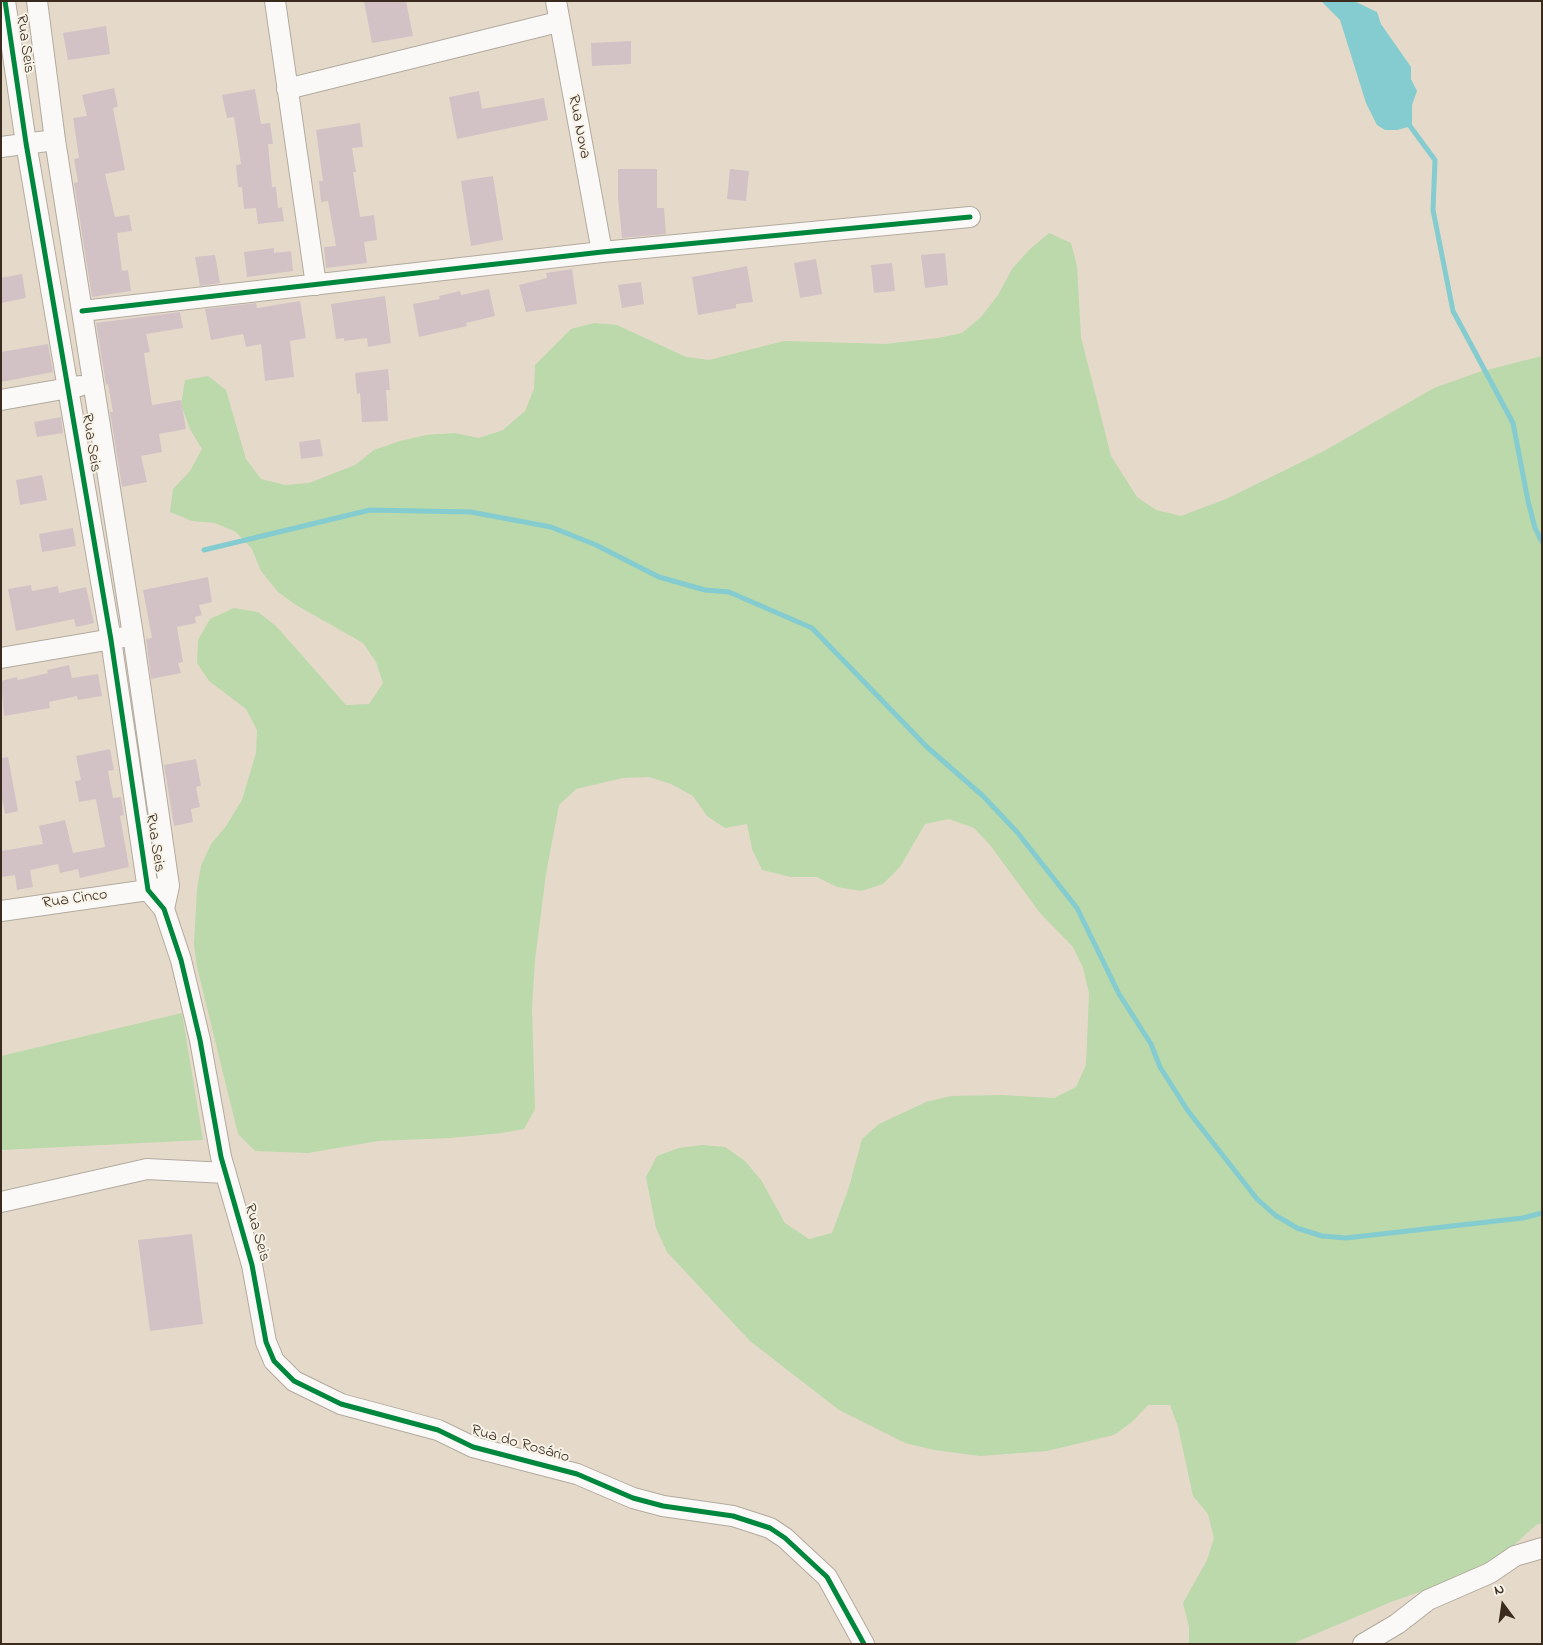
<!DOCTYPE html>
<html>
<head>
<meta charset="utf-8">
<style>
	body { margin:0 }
	#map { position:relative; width:1543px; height:1645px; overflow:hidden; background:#e5daca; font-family:"Indie Flower",sans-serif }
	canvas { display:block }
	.frame { position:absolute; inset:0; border:2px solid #3b2a1e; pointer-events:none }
	.north { position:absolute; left:1478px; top:1580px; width:50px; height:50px; -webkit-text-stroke:4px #f7f3e8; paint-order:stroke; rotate:346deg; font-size:14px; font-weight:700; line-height:20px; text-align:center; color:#3b2a1e }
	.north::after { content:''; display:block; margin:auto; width:18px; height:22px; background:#3b2a1e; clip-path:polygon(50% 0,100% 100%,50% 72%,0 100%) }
</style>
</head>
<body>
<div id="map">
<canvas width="1543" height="1645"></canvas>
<div class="frame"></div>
<div class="north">N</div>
</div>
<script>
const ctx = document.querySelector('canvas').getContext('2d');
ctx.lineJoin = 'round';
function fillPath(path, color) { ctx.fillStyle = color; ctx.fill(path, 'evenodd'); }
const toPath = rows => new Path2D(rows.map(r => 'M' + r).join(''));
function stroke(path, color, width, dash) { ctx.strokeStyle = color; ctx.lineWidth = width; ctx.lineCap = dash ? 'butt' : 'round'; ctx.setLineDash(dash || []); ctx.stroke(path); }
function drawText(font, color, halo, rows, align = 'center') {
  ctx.font = font + ' "Indie Flower",sans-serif'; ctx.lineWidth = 4; ctx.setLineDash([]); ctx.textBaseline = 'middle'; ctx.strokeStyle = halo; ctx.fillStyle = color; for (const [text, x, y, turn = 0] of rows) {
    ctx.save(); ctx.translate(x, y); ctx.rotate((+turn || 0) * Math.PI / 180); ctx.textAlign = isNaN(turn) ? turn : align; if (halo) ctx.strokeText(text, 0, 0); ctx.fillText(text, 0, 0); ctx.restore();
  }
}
const green = toPath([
	[1049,233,1071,243,1077,266,1081,337,1111,456,1137,497,1156,510,1181,516,1226,499,1324,451,1434,388,1479,372,1542,356,1542,1523,1536,1525,1501,1557,1459,1578,1391,1602,1292,1644,1189,1644,1189,1627,1183,1603,1207,1560,1214,1538,1208,1514,1193,1496,1178,1427,1170,1405,1148,1405,1132,1422,1114,1435,1047,1451,980,1456,934,1450,905,1443,839,1410,750,1341,667,1252,656,1228,646,1177,657,1156,679,1148,702,1145,725,1147,745,1161,761,1180,785,1223,809,1239,832,1233,849,1187,862,1139,879,1124,926,1102,951,1096,1002,1095,1054,1098,1076,1087,1086,1065,1089,993,1083,968,1073,947,1040,913,990,845,974,828,949,819,925,824,900,867,883,884,861,891,837,887,817,877,791,877,762,870,752,849,747,824,725,828,707,816,693,796,671,784,649,777,623,778,576,789,559,805,546,874,535,960,532,1008,535,1109,524,1129,502,1133,450,1138,378,1141,308,1153,255,1151,238,1134,197,967,194,944,197,889,201,866,211,844,226,826,242,800,256,753,257,730,246,709,209,681,197,663,198,640,210,619,234,608,258,612,276,626,346,705,369,704,383,683,376,662,363,643,296,605,278,592,261,571,252,549,236,532,215,523,192,521,170,512,173,489,190,471,202,449,190,429,181,405,185,380,208,376,226,390,246,459,261,479,285,485,309,483,355,465,374,450,400,441,426,435,455,433,479,438,503,430,525,411,534,389,535,365,571,329,594,323,617,325,686,357,709,360,784,341,885,344,938,338,962,333,981,317,998,295,1012,269,1029,250],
	[182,1013,203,1140,1,1150,1,1056]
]);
const water = toPath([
	[1321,1,1354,1,1377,12,1381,24,1411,67,1411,79,1417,91,1412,105,1412,126,1397,130,1385,130,1377,125,1366,103,1340,20]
]);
const stream = toPath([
	[1407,122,1435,160,1433,210,1453,311,1513,423,1528,501,1535,528,1542,542],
	[204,550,370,510,471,512,551,527,596,545,659,577,705,590,729,592,812,628,927,747,983,796,1017,832,1077,908,1119,994,1151,1044,1160,1067,1188,1111,1257,1199,1275,1215,1297,1228,1322,1236,1346,1238,1523,1218,1542,1213]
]);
const building = toPath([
	[364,1,406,1,413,36,372,43],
	[106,26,110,54,68,60,63,33],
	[631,41,631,64,592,66,591,43],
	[114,88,118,107,113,108,125,170,105,174,115,217,129,215,132,231,117,233,122,271,128,270,131,291,92,297,74,183,78,182,74,159,79,158,73,118,87,116,82,95],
	[255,89,261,124,270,123,273,144,268,144,272,187,276,187,278,208,282,207,284,221,258,224,256,208,244,209,242,187,238,187,236,165,241,164,234,117,227,118,222,95],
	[479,91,482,109,544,98,548,120,457,139,449,97],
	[360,123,363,147,352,148,356,172,353,172,360,217,374,215,377,240,364,242,367,263,326,268,324,247,336,246,328,201,321,202,319,181,323,181,316,130],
	[618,169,657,169,657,208,664,208,666,234,622,238,618,197],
	[730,169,749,171,746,201,727,199],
	[493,176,503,240,471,246,461,181],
	[274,248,274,253,291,251,293,271,247,277,244,252],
	[945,253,948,285,925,288,921,255],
	[215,255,220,283,200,286,195,257],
	[816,259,822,294,800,298,794,263],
	[892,263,895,291,874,293,871,265],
	[747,266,753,302,736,304,736,308,698,315,692,277],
	[572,269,577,304,526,312,519,285,547,278,546,273],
	[22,274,26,298,1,303,1,278],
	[641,282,644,304,622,308,618,285],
	[489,289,495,316,466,323,467,326,419,337,413,304,440,299,439,296,460,291,461,295],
	[385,296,391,343,368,347,367,338,344,341,344,338,336,339,331,304],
	[300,301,306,338,290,341,294,377,265,381,261,344,246,347,243,334,211,340,205,309,256,303,257,308],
	[180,312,183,328,146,334,150,352,144,353,152,405,181,400,186,429,159,434,162,452,141,456,147,482,122,487,110,412,113,412,108,384,106,385,96,323],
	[48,344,53,372,1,382,1,352],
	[388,369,390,390,386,390,388,421,362,422,360,393,357,394,355,373],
	[61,417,63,433,37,437,34,422],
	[320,439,323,456,301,459,299,442],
	[42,475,47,500,20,505,16,480],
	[73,528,76,546,42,552,39,534],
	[208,577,212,602,199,605,202,615,195,617,196,623,177,627,183,662,178,663,181,673,151,679,146,639,152,638,143,590],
	[31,585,32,591,58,586,59,593,86,587,94,623,76,627,74,619,16,631,8,589],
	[69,665,72,678,98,674,102,696,78,700,77,696,49,702,50,708,4,716,1,681,17,677,18,680,48,673,47,670],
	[110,749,114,770,108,771,113,798,121,797,124,815,120,816,129,867,80,878,78,869,60,873,58,864,30,870,33,887,17,890,15,875,1,877,1,851,43,844,39,826,65,820,73,853,105,847,96,799,79,802,75,781,81,780,76,756],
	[8,757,18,811,5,814,1,793,1,758],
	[196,759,201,786,196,787,200,807,191,809,193,822,174,826,164,765],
	[192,1234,203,1324,150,1331,138,1240]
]);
const minor = toPath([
	[5,1,26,143,111,640,148,890,164,909,181,960,200,1040,221,1157,252,1265,266,1342,274,1361,294,1381,341,1404,438,1430,473,1447,577,1474,633,1498,663,1506,733,1516,770,1528,785,1538,827,1577,864,1644],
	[37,1,55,140,133,635,169,886,164,909],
	[275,1,316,285],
	[556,1,602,252],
	[287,89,558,22],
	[1,147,55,140],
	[82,311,602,252,970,217],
	[1,400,80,386],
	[1,658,124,637],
	[1,911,162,888],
	[1,1202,147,1169,226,1173],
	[1363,1644,1397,1624,1428,1600,1490,1573,1515,1556,1542,1548]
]);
const cycleway = toPath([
	[5,1,26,143,111,640,148,890,164,909,181,960,200,1040,221,1157,252,1265,266,1342,274,1361,294,1381,341,1404,438,1430,473,1447,577,1474,633,1498,663,1506,733,1516,770,1528,785,1538,827,1577,864,1644],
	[82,311,602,252,970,217]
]);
const streetNames = [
	["Rua Seis",24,44,82],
	["Rua Nova",578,127,79],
	["Rua Seis",90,443,81],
	["Rua Seis",154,843,81],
	["Rua Cinco",75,900,-8],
	["Rua Seis",256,1233,74],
	["Rua do Rosário",520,1445,16]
];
fillPath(green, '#bbd9aa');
fillPath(water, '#84cccf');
stroke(stream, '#84cccf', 5);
fillPath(building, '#d2c2c6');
stroke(minor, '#b2aa9f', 22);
stroke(minor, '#fbf9f7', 20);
stroke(cycleway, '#00873e', 5);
drawText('16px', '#3b2a1e', '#f7f3e8', streetNames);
</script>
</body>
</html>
